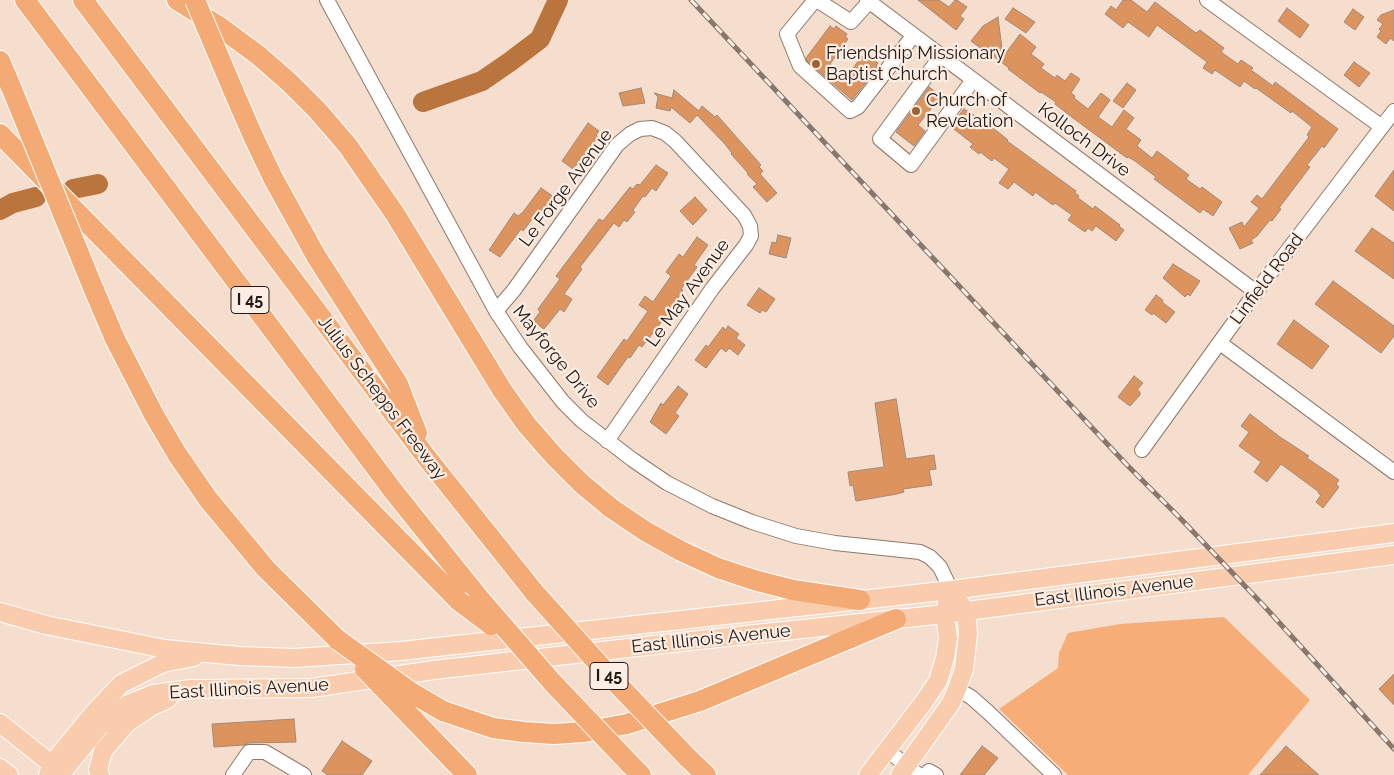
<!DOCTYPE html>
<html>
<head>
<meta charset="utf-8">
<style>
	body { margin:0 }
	canvas { display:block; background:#f6dece }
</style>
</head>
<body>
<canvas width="1394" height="775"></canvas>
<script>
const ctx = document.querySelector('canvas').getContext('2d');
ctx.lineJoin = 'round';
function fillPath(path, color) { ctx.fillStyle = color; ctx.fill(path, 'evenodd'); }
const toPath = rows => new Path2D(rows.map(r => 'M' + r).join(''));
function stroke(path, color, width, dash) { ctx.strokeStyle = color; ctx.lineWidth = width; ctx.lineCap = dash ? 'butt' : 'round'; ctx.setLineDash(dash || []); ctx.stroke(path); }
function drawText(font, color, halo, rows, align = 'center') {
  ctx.font = font + ' Raleway,sans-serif'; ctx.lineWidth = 4.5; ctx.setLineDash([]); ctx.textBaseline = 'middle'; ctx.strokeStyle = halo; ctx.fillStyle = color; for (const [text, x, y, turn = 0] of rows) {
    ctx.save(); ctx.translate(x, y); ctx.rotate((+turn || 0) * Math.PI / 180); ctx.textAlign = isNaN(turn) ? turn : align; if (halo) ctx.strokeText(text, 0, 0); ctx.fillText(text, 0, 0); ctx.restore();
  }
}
const green = toPath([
	[1224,617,1310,700,1248,775,1068,775,999,709,1058,668,1059,653,1068,633,1120,624]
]);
const river = toPath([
	[423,102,482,81,511,61,540,39,558,0],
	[73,189,98,184],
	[0,210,13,203,36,197]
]);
const building = toPath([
	[918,0,939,0,949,7,955,0,957,0,967,7,960,16,964,19,956,30,918,0],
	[1123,0,1131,0,1147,12,1155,2,1196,33,1200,30,1224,48,1221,52,1238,64,1241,60,1253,68,1251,70,1273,86,1275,82,1338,129,1324,148,1322,146,1307,165,1310,167,1279,208,1281,209,1272,221,1270,220,1257,236,1251,240,1253,243,1240,249,1229,228,1242,222,1244,227,1259,208,1251,202,1257,195,1262,199,1309,137,1307,135,1312,127,1292,111,1291,113,1256,88,1255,89,1244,81,1240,87,1215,70,1212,74,1203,68,1207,62,1157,25,1149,37,1128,22,1123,28,1105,14,1111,6,1116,10,1123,0],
	[1013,8,1035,22,1026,33,1005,19,1013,8],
	[1287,8,1309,25,1300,38,1278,21,1287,8],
	[1353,9,1364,17,1355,30,1344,22,1353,9],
	[1394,10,1394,41,1390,38,1386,44,1377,37,1381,31,1379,29,1383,24,1377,20,1381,15,1394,10],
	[998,17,1003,57,1020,34,1036,47,1031,54,1044,64,1041,68,1055,78,1057,75,1065,81,1071,73,1080,79,1071,93,1075,96,1074,98,1088,109,1101,93,1110,100,1098,117,1112,127,1124,110,1134,118,1126,129,1141,140,1137,146,1152,158,1157,151,1189,175,1186,179,1200,189,1202,187,1222,202,1213,216,1203,209,1200,213,1154,179,1156,177,1135,161,1128,157,1127,158,1069,115,1055,104,1056,102,1041,92,1040,93,1008,69,1009,68,984,49,983,50,971,41,983,26,998,17],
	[830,26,834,29,836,26,847,34,845,37,848,39,830,64,847,76,862,56,865,58,868,55,878,63,876,66,878,67,852,100,807,61,806,58,830,26],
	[1354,62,1370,73,1359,87,1344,75,1354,62],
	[1127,83,1136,90,1123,108,1113,101,1127,83],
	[929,87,941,96,918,125,925,131,914,146,896,132,929,87],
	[641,88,645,103,623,106,619,93,641,88],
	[674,90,699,111,702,106,715,117,717,115,761,165,759,167,763,171,760,174,777,193,767,202,753,187,757,184,747,174,748,173,731,154,732,153,724,143,697,115,690,123,671,107,670,111,656,108,658,97,654,93,672,98,674,90],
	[964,109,988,124,1008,140,1007,141,1076,191,1075,193,1079,196,1078,198,1093,209,1095,206,1120,225,1119,226,1124,230,1116,241,1096,226,1092,231,1088,228,1085,232,1068,220,1072,215,1055,203,1053,205,1035,192,1033,196,1014,182,1008,189,999,183,1009,169,994,158,992,161,980,152,979,154,970,147,973,144,950,126,964,109],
	[588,123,599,131,596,135,598,137,573,169,562,161,588,123],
	[656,165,668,173,656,191,652,188,645,197,643,196,633,210,635,212,627,222,624,220,619,227,614,223,580,267,582,269,564,294,572,299,564,312,560,309,544,329,533,321,540,312,538,309,560,279,556,276,599,219,603,221,630,187,633,189,637,184,640,185,656,165],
	[1394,170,1394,211,1375,196,1394,170],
	[541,188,554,197,542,212,540,209,523,231,521,229,500,257,489,250,514,213,518,216,523,212,541,188],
	[695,197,707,210,693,225,680,211,695,197],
	[1372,228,1394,243,1394,279,1355,251,1372,228],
	[778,235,791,238,786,258,769,254,772,242,776,243,778,235],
	[697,237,708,245,694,265,697,267,681,289,683,290,670,310,672,312,665,322,663,320,642,347,639,345,630,358,628,357,608,385,597,377,624,339,627,341,648,311,639,305,645,296,653,302,671,276,666,272,679,254,683,257,697,237],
	[1173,264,1200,281,1190,296,1188,294,1185,297,1163,278,1173,264],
	[1333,281,1394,326,1394,336,1381,353,1315,304,1333,281],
	[759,288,775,299,766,312,762,310,760,313,747,305,759,288],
	[1156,295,1163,300,1162,302,1175,312,1166,323,1153,313,1152,315,1145,310,1156,295],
	[1294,320,1329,346,1312,369,1277,344,1294,320],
	[728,326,739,334,736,338,745,345,738,355,729,348,726,352,721,348,706,368,695,360,706,345,708,347,723,327,726,330,728,326],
	[1134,376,1143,383,1137,390,1140,392,1140,395,1130,406,1118,397,1134,376],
	[678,386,688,394,675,413,679,416,666,434,650,422,661,403,663,405,678,386],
	[896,399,906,459,934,455,936,469,929,470,932,485,903,489,904,492,897,494,856,501,853,485,850,486,848,472,884,467,875,403,896,399],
	[1250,414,1280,437,1309,456,1307,458,1339,480,1336,484,1339,487,1323,508,1316,502,1321,495,1318,493,1319,492,1281,464,1267,482,1254,472,1261,462,1239,446,1249,432,1241,426,1250,414],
	[1394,674,1394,705,1379,689,1394,674],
	[294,719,296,742,249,743,244,745,214,747,212,724,294,719],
	[342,741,372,761,362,775,328,775,322,771,342,741],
	[982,746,998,758,984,775,960,775,982,746],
	[1286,746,1319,775,1260,775,1286,746]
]);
const minor = toPath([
	[327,0,496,311,520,347,563,402,582,421,633,460,667,483,712,506,752,522,796,536,835,543,920,552,930,557,940,567,951,590],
	[815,0,787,34,800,66,850,111,858,107,913,36],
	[817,0,851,22,869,2],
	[867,0,1256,292],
	[1207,0,1382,127],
	[941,56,880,139,911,165,973,80],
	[496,311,514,290,617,145,630,134,640,129,652,128,665,133,675,141,744,215,750,226,751,236,746,245,712,289,607,441],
	[1220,343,1394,472],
	[1142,450,1256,292,1394,111],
	[957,689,971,697,988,712,1054,775],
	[888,751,919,775],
	[233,775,249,752,265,752,304,775],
	[926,775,929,771,936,775]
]);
const major = toPath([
	[0,612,46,625,165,649,239,656,295,658,401,651,951,590,1394,533],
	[0,723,60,771],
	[0,768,9,775],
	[48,775,51,765,91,716,121,684,163,663,194,657],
	[60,775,99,727,128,704,153,694,191,689,311,688,434,670,699,640,945,614,1394,555],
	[100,775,98,770,103,751,127,723,152,706,168,699],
	[868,775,923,703,938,681,945,658,948,638,945,614,947,603],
	[900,775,951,703,957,689,964,669,968,634,966,611,960,603]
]);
const highway = toPath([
	[25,0,394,492,479,598],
	[83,0,427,458,534,592],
	[177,0,220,27,258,55,289,82,318,111,348,146,395,214,502,390,526,424,554,456,582,484,611,508,645,531,681,551,718,568,754,580,793,590,860,600],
	[0,61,11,87],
	[233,90,253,136,273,178,316,256,398,384,417,433],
	[0,134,459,601],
	[94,290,115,339,154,415,177,454,208,499,266,569,338,640],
	[443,711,493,728,524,732,554,734,584,732,627,724,700,701,896,619],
	[413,719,467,775],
	[687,757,706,775],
	[629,763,641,775]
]);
const rail = toPath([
	[691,0,1127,465,1181,519,1265,607,1394,749]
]);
const highwayBridge = toPath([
	[195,0,233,90],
	[11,87,94,290],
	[534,592,604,670,687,757],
	[479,598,552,682,629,763],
	[459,601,491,625],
	[338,640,412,693,443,711],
	[365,669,413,719]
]);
const markers = [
	[816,64,5,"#a2602c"],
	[916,111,5,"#a2602c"]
];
const shields = [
	[250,300,38],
	[609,676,38]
];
const shieldNames = [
	["I 45",250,300],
	["I 45",609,676]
];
const poiNames = [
	["Friendship Missionary",826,54],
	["Baptist Church",826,75],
	["Church of",926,101],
	["Revelation",926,122]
];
const streetNames = [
	["Kolloch Drive",1084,140,37],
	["Le Forge Avenue",566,188,-53],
	["Linfield Road",1267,279,-53],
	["Le May Avenue",688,293,-54],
	["Mayforge Drive",556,357,51],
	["Julius Schepps Freeway",382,398,53],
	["East Illinois Avenue",1114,591,-7],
	["East Illinois Avenue",711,639,-6],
	["East Illinois Avenue",249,689,-3]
];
fillPath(green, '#f7ad77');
stroke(river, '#ba743e', 20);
fillPath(building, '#dd935e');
stroke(building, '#9f8a7b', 1);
stroke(minor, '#8e796a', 16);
stroke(major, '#fff', 20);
stroke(highway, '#fff', 22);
stroke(minor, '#fff', 14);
stroke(major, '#f8ccac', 18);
stroke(highway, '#f4aa75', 20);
stroke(rail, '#87776d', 5);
stroke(rail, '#fceee4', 3, [9]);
stroke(highwayBridge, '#fff', 22, []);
stroke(highwayBridge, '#f4aa75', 20);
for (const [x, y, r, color] of markers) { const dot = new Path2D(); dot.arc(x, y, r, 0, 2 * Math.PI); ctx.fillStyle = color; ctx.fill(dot); stroke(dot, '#fceee4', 2); }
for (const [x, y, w] of shields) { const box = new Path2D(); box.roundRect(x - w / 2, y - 13.5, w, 27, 4); ctx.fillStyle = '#fceee4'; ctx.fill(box); stroke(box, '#211913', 1); }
drawText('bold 16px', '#211913', null, shieldNames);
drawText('18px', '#211913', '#fceee4', poiNames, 'left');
drawText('18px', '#211913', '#fceee4', streetNames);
</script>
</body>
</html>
